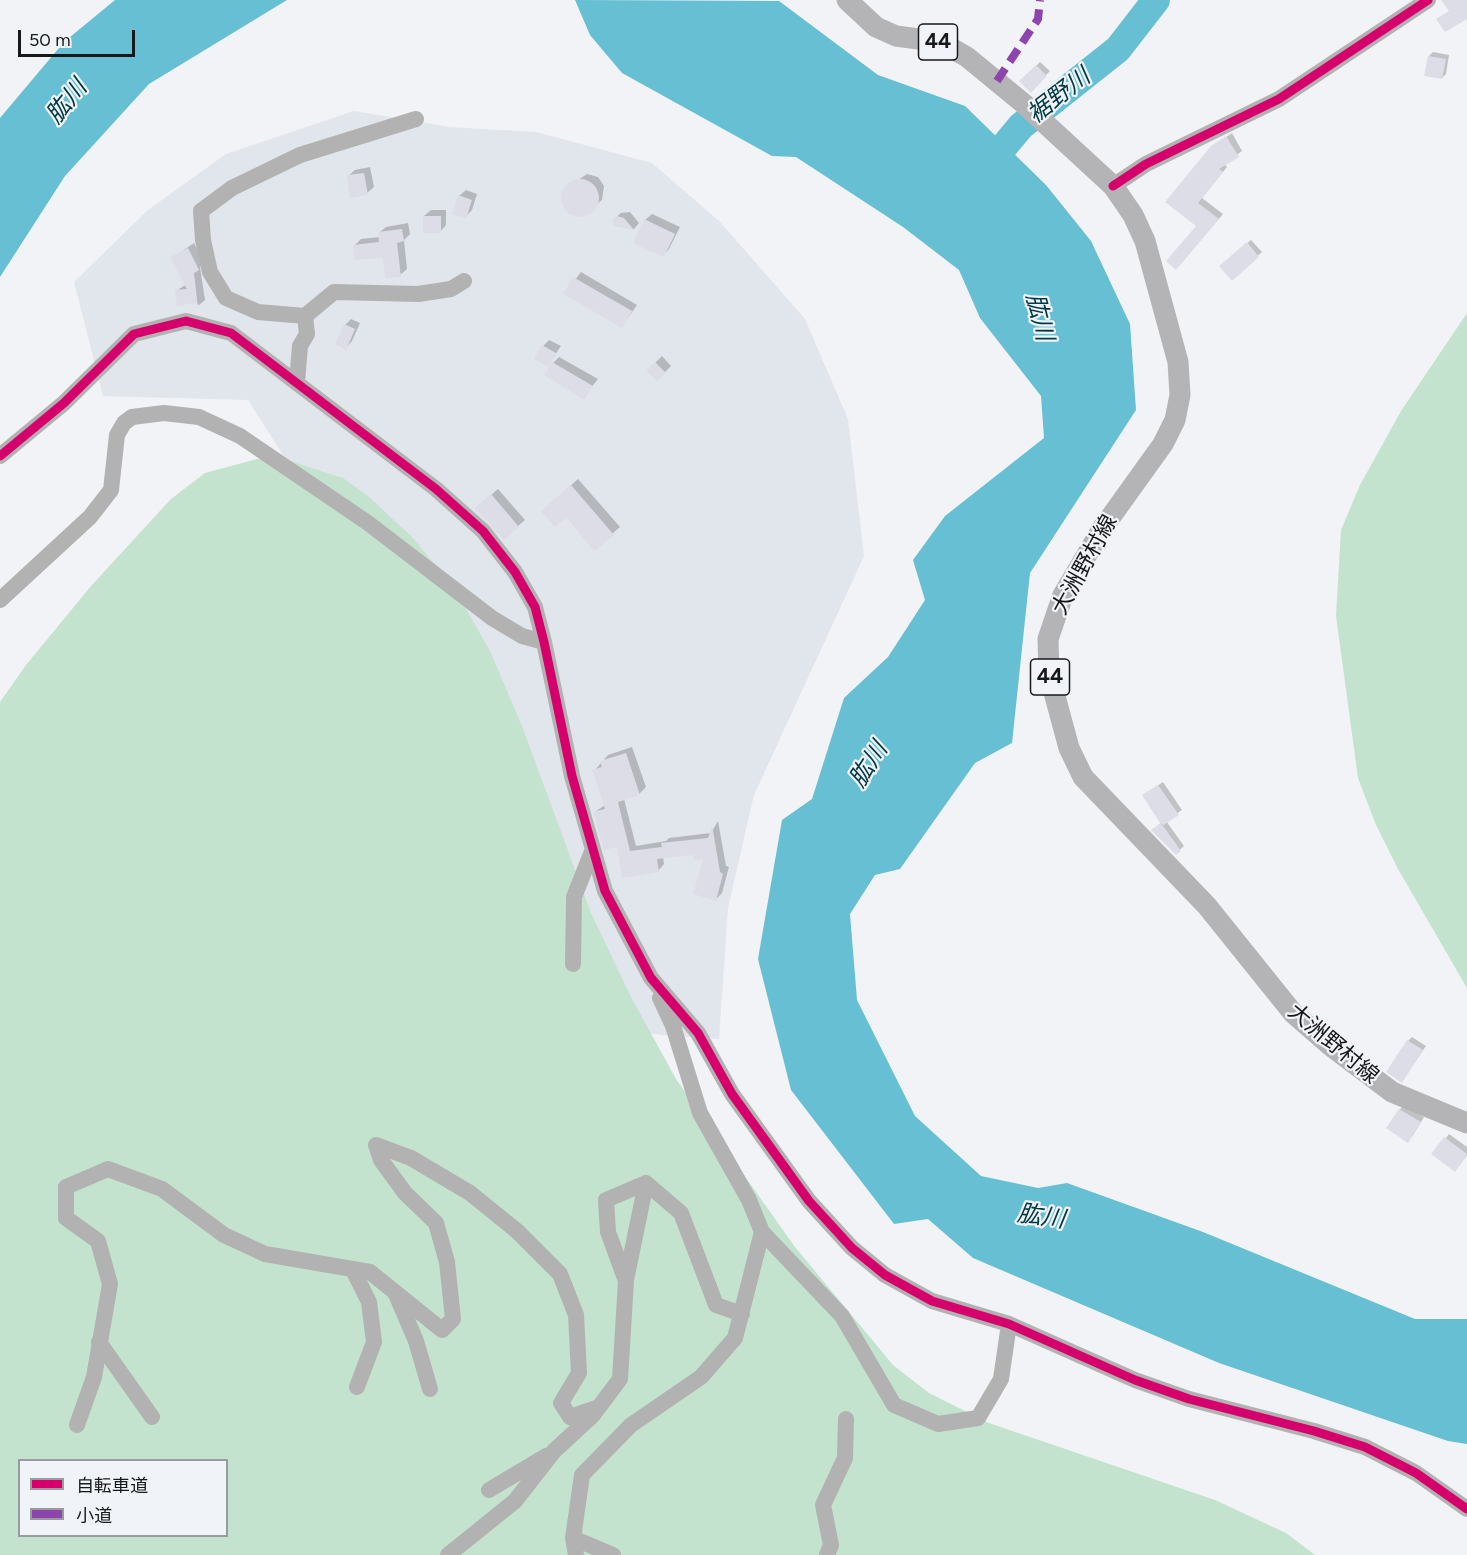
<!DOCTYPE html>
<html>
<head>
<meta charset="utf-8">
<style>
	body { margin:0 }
	#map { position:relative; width:1467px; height:1555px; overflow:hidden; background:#f1f3f6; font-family:Figtree,"Noto Sans JP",sans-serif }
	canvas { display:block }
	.legend { position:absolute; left:18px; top:1459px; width:210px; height:78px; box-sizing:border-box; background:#f0f3f7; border:2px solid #999b9e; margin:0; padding:8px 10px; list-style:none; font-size:18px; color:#171819 }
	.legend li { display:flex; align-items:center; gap:12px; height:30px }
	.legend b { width:30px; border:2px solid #999b9e }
	.scale { position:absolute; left:18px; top:30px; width:117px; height:27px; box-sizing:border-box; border:3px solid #171819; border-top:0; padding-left:8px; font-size:18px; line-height:21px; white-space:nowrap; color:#171819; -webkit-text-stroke:4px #f0f3f7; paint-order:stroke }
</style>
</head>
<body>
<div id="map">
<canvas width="1467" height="1555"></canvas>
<ul class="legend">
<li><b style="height:8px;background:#d6006c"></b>自転車道</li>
<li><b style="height:8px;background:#8e44ad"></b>小道</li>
</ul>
<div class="scale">50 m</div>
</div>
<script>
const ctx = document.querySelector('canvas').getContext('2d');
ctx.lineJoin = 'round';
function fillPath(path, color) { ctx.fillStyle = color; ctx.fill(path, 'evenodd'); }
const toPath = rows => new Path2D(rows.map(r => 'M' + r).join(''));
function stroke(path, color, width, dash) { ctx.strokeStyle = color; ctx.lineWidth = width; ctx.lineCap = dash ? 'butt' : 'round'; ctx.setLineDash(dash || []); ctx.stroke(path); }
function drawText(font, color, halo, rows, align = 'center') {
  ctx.font = font + ' Figtree,"Noto Sans JP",sans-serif'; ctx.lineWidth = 4.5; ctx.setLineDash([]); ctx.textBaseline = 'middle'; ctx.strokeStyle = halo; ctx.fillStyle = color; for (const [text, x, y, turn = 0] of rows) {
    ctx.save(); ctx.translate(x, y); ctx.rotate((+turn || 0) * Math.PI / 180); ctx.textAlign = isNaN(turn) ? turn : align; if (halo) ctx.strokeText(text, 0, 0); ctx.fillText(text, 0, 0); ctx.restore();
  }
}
const built = toPath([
	[354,111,449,127,536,132,652,163,720,222,805,319,848,419,864,556,754,795,728,908,719,1039,661,1035,555,1018,325,521,248,400,103,396,74,282,148,210,226,154]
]);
const green = toPath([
	[1467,313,1467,988,1398,869,1376,825,1358,778,1336,616,1341,530,1360,485,1401,411],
	[281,458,343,478,368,496,412,537,454,588,490,651,522,726,591,913,631,997,676,1079,795,1247,893,1365,929,1393,989,1423,1215,1500,1286,1533,1315,1555,0,1555,0,702,26,665,91,586,171,499,205,473,257,459],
	[20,1460,226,1460,226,1536,20,1536]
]);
const water = toPath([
	[115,0,287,0,149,84,65,176,0,277,0,118,64,42],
	[575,0,779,1,878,75,965,106,1046,185,1091,241,1130,324,1136,410,1030,573,1012,743,975,763,900,869,875,875,850,914,857,1000,915,1116,981,1176,1038,1188,1067,1183,1203,1232,1415,1319,1467,1319,1467,1444,1448,1441,1219,1363,973,1258,928,1219,894,1224,791,1090,758,959,782,820,812,799,844,698,888,657,925,600,913,560,945,516,1044,438,1041,396,980,318,959,270,903,227,796,157,772,156,622,73,590,35]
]);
const shadow = toPath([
	[1433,52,1449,55,1446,74,1442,78,1429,56],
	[1040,62,1050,71,1031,90,1021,81],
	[1232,133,1242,151,1224,164,1227,167,1202,198,1223,214,1181,263,1199,226,1168,202,1212,147],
	[370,167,374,187,367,193,348,176,355,170],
	[587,174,598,177,604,186,602,200,583,215,572,213,563,199,566,188],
	[466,190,477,194,472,210,465,217,459,196],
	[431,210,446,210,446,225,440,232,424,216],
	[630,212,639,223,634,229,614,225,614,219,621,213],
	[652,214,680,227,669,249,663,256,645,220],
	[408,223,410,234,404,240,407,269,400,275,385,256,355,245,361,239,380,237,379,233,386,227],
	[1251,240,1262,252,1232,279,1225,263],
	[194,243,204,263,200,267,205,300,199,305,176,291,187,284,172,258],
	[581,272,637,305,622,326,565,293],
	[351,319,360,323,352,341,346,348,345,325],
	[549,340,561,346,548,365,543,346],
	[662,356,671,366,665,372,648,370],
	[559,357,598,379,583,398,553,363],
	[578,479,620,527,594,549,566,515,549,505],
	[498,489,525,520,504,538,483,502],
	[632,747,646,787,639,794,624,799,636,846,666,841,669,838,711,833,718,821,726,866,729,867,722,893,716,899,705,857,694,853,663,857,664,864,658,871,619,845,595,812,605,805,594,771,608,755],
	[1163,782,1182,810,1166,821,1184,846,1176,853,1157,826,1162,822,1148,792],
	[1412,1037,1426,1046,1402,1081,1408,1041],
	[1404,1106,1424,1117,1412,1137,1400,1109],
	[1449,1134,1467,1147,1467,1155,1459,1166,1434,1154]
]);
const river = toPath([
	[980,175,1021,126,1118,49,1156,0]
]);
const building = toPath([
	[1441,0,1467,0,1467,19,1445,32,1436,19,1449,11],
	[1428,56,1446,59,1442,79,1424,76],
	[1036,65,1047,76,1031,93,1019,81],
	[1226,136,1239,157,1219,169,1223,172,1198,203,1219,219,1176,270,1166,261,1196,226,1165,202,1211,146],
	[364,173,368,195,350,198,347,175],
	'561 198a19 19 0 1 1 38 0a19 19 0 1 1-38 0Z',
	[458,195,472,200,466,219,452,214],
	[423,216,441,216,441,233,423,233],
	[617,216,624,218,634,230,613,226,613,219],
	[644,219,675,234,664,257,633,243],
	[402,229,404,241,397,243,401,277,385,278,383,258,355,260,353,245,379,242,378,232],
	[1247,242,1259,257,1232,281,1219,266],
	[188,248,199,270,194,273,198,308,195,303,177,306,175,290,187,289,170,257],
	[573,277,632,311,622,328,563,294],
	[344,324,355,329,346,350,335,344],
	[542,345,556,353,548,367,534,359],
	[552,362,593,386,584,400,544,375],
	[655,362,666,373,657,381,646,370],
	[571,485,614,535,594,551,566,517,555,527,541,511],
	[491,494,519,527,504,540,475,508],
	[626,753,640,795,618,802,630,851,662,847,661,843,708,838,712,825,720,872,723,874,716,901,693,894,703,859,694,861,693,855,657,859,659,872,622,878,617,847,604,850,593,812,605,809,592,770,602,767,600,761],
	[1158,785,1179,815,1162,826,1142,795],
	[1161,823,1181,851,1176,855,1151,830],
	[1407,1040,1423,1050,1402,1083,1386,1072],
	[1399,1109,1421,1122,1408,1143,1386,1128],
	[1444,1137,1467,1154,1455,1172,1431,1154]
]);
const minor = toPath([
	[1113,186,1146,164,1279,99,1428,0],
	[305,316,334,292,418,294,451,289,464,281],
	[297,382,300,346,307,334,305,316,258,312,226,298,210,272,203,240,201,211,232,188,300,155,416,119],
	[0,456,64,403,134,334,186,321,231,333,436,489,483,531,515,572,535,607,544,642,572,776,605,891,651,978,698,1033,732,1094,809,1201,852,1248,885,1275,932,1301,1009,1324,1135,1380,1189,1399,1314,1431,1365,1447,1416,1473,1467,1509],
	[0,600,90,517,111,490,117,435,124,423,132,417,164,413,199,417,240,436,368,523,492,618,522,636,544,642],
	[573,964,574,897,593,849],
	[660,998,673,1026,700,1113,749,1200,762,1232,842,1316,894,1405,938,1424,978,1418,1001,1379,1009,1324],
	[353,1270,369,1302,374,1342,357,1387],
	[626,1280,646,1183],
	[395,1292,416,1341,430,1389],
	[99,1342,152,1417],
	[77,1425,94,1377,110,1284,98,1241,66,1218,66,1187,108,1169,162,1189,224,1235,265,1254,370,1272,442,1330,453,1319,447,1262,436,1223,405,1193,381,1160,376,1145,411,1158,470,1193,517,1231,560,1274,576,1315,579,1373,561,1403,570,1417,599,1407],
	[489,1490,546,1456],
	[573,1538,613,1555],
	[448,1555,515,1501,554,1451,593,1415,620,1379,626,1281,608,1232,606,1200,646,1183,681,1213,716,1305,742,1314],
	[576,1555,573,1538,582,1475,631,1425,701,1377,735,1338,762,1232],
	[827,1555,831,1545,823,1505,845,1458,846,1419]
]);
const major = toPath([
	[847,0,876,27,896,36,941,42,967,57,1023,103,1113,186,1133,215,1145,241,1178,362,1180,395,1175,420,1163,444,1102,529,1063,595,1048,639,1049,674,1069,748,1083,777,1207,906,1293,1013,1331,1046,1392,1092,1467,1123]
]);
const quiet = toPath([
	[997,81,1038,19,1040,0]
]);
const cycleway = toPath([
	[1113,186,1146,164,1279,99,1428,0],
	[0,456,64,403,134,334,186,321,231,333,436,489,483,531,515,572,535,607,544,642,572,776,605,891,651,978,698,1033,732,1094,809,1201,852,1248,885,1275,932,1301,1009,1324,1135,1380,1189,1399,1314,1431,1365,1447,1416,1473,1467,1509]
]);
const shields = [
	[938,42,39],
	[1050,677,39]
];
const shieldNames = [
	["44",938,42],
	["44",1050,677]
];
const streetNames = [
	["大洲野村線",1085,565,-61],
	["大洲野村線",1333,1044,40]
];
const waterNames = [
	["裾野川",1059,96,-38],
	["肱川",67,102,-51],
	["肱川",1039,317,76],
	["肱川",869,765,-57],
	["肱川",1041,1217,8]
];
fillPath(built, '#e1e6ec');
fillPath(green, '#c4e3cf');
fillPath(water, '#66bfd3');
fillPath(shadow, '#0003');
stroke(river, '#66bfd3', 28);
fillPath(building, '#dddde7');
stroke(minor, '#b1b2b1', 16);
stroke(major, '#b4b3b5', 21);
stroke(quiet, '#8e44ad', 8, [15, 8]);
stroke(cycleway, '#d6006c', 9);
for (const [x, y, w] of shields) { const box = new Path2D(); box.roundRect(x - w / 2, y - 18, w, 36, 4.5); ctx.fillStyle = '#f0f3f7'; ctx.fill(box); stroke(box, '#171819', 1.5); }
drawText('bold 21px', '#171819', null, shieldNames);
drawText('22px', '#171819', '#f0f3f7', streetNames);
drawText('italic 24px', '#013a46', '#f0f3f7', waterNames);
</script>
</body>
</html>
